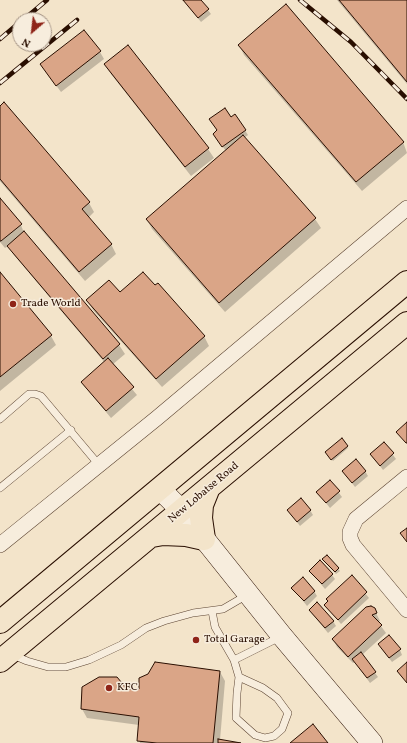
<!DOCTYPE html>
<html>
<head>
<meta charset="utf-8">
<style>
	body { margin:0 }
	#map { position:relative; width:407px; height:743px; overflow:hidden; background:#f3e4ca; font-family:Vollkorn,serif }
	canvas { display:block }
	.north { position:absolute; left:12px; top:12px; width:40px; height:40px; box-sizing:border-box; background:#f7eddd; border:1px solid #a59485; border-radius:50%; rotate:208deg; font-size:11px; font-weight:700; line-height:16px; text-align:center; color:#290e00 }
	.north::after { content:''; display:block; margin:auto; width:14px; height:18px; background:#8f2418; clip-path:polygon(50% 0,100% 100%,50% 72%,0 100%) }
</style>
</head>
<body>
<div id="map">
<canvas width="407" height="743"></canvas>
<div class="north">N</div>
</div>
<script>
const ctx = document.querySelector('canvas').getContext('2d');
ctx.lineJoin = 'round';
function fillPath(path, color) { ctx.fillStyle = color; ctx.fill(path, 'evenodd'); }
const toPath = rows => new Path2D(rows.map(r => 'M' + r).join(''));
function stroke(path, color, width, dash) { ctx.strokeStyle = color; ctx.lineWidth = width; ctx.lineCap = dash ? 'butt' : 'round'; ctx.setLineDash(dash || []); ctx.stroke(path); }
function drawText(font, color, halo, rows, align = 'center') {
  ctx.font = font + ' Vollkorn,serif'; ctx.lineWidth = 3; ctx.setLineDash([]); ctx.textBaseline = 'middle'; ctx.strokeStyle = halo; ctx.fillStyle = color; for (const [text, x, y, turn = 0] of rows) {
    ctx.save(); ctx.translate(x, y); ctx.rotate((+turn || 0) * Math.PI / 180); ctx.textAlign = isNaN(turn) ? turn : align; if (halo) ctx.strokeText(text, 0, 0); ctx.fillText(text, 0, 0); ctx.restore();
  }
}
const shadow = toPath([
	[183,0,200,0,211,14,201,22],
	[337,0,407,0,407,84],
	[239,45,403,142,407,153,362,191,244,55],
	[100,52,104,59,61,92,41,65],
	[105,65,208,149,214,158,191,176,111,74],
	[0,108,89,203,94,212,88,218,111,244,116,254,85,281,0,181],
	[235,115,248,135,244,138,315,219,321,228,225,312,152,229,147,220,226,151,217,139,231,118],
	[0,199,21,225,24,233,119,345,125,354,112,365,137,395,111,418,82,383,105,363,14,255,8,246,5,248,0,242],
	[0,274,51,336,56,345,0,391],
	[120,294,204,336,209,346,162,387,93,310,87,300],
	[384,443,396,459,383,470,371,454],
	[347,446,348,448,333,461,328,455],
	[343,471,365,471,368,476,355,487],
	[330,481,342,497,330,508,317,492],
	[288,510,310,510,313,515,300,526],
	[327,556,340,571,336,574,324,561],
	[310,571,332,575,335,579,325,589],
	[352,577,369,598,341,624,325,605],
	[293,588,314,591,317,596,307,606],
	[374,609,380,621,378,622,386,633,362,655,378,677,370,683,355,662,353,663,337,647,333,639],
	[310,611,333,621,336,626,328,633],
	[382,649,400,650,402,655,392,662],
	[220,672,225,681,220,740,235,743,140,743,139,725,87,718,82,709,127,690,140,690]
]);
const building = toPath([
	[183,0,201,0,209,9,198,18,183,0],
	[339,0,407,0,407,82,339,0],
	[286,4,404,142,356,182,238,45,286,4],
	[84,30,101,51,56,86,40,64,84,30],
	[128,45,209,148,185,167,104,64,128,45],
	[4,102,90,202,82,209,112,244,79,272,0,179,0,106,4,102],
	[225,108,231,117,235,114,246,130,222,147,213,134,217,130,209,119,225,108],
	[243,135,316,218,219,303,146,219,243,135],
	[0,198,22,224,1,241,0,241,0,198],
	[24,231,120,344,103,359,7,246,24,231],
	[0,272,52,335,0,377,0,272],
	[143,272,155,285,158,283,205,336,156,379,86,300,109,280,120,292,143,272],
	[108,358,134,387,106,411,81,382,108,358],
	[407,422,407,443,406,443,396,432,407,422],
	[342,438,348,446,331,460,325,452,342,438],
	[384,442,394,453,380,466,370,454,384,442],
	[356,459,366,471,352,483,342,471,356,459],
	[330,480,340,491,326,503,316,492,330,480],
	[301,498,311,510,297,522,287,510,301,498],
	[407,528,407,542,400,533,407,528],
	[327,555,339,568,335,572,322,559,327,555],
	[320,560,333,574,322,584,309,571,320,560],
	[352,575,367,592,338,620,324,605,328,601,326,599,352,575],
	[303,577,315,591,304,601,291,588,303,577],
	[317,602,334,621,325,628,309,610,317,602],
	[371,606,375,608,377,613,372,615,382,625,348,657,332,639,366,607,371,606],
	[389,635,401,649,389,658,378,644,389,635],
	[361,652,376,672,367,678,352,659,361,652],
	[155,662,220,671,213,743,157,743,137,741,139,717,81,709,82,687,99,677,117,677,127,689,139,689,139,678,148,674,155,662],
	[407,662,407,683,397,671,407,662],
	[313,724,328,743,290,743,313,724],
	[218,739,241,743,218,743,218,739]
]);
const lane = toPath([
	[0,419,29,394,35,394,41,396,99,465],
	[0,488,71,430],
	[212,611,215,627,234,660,280,637],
	[13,655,27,661,48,667,66,667,89,660,121,645,146,628,164,621,193,613,223,609,247,595],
	[234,660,239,677,237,693,236,718,255,735,265,738,274,736,282,729,288,713,277,698,263,688,239,677]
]);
const street = toPath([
	[407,477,356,519,350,532,350,538,353,545,407,610],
	[0,545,157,418,407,208]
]);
const secondary = toPath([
	[160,489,182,511,282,636,372,743]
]);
const primary = toPath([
	[152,536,163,534,186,535,204,539,201,518,202,505,208,490],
	[0,622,407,282],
	[0,661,407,323]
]);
const rail = toPath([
	[300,0,351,42,407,99],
	[23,20,47,0],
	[0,39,20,22],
	[0,83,77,20]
]);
const markers = [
	[13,304,4,"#8f2418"],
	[196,640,4,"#8f2418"],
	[109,688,4,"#8f2418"]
];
const poiNames = [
	["Trade World",21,304],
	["Total Garage",204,640],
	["KFC",117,688]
];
const streetNames = [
	["New Lobatse Road",204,493,-40]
];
fillPath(shadow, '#0003');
fillPath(building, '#daa587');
stroke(building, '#290e00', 1);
stroke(lane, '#5c4432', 8);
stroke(street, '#5c4432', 16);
stroke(secondary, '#290e00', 22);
stroke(primary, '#290e00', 24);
stroke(lane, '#f7eddd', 7);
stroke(street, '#f7eddd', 15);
stroke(secondary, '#f7eddd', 21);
stroke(primary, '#f3e4ca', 22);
stroke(rail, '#290e00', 4.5);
stroke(rail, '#f7eddd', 3, [9]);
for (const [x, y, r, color] of markers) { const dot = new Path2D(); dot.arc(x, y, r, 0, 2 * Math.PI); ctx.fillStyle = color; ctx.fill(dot); stroke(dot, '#f7eddd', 1.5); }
drawText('11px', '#290e00', '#f7eddd', poiNames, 'left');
drawText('11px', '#290e00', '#f7eddd', streetNames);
</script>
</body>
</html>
